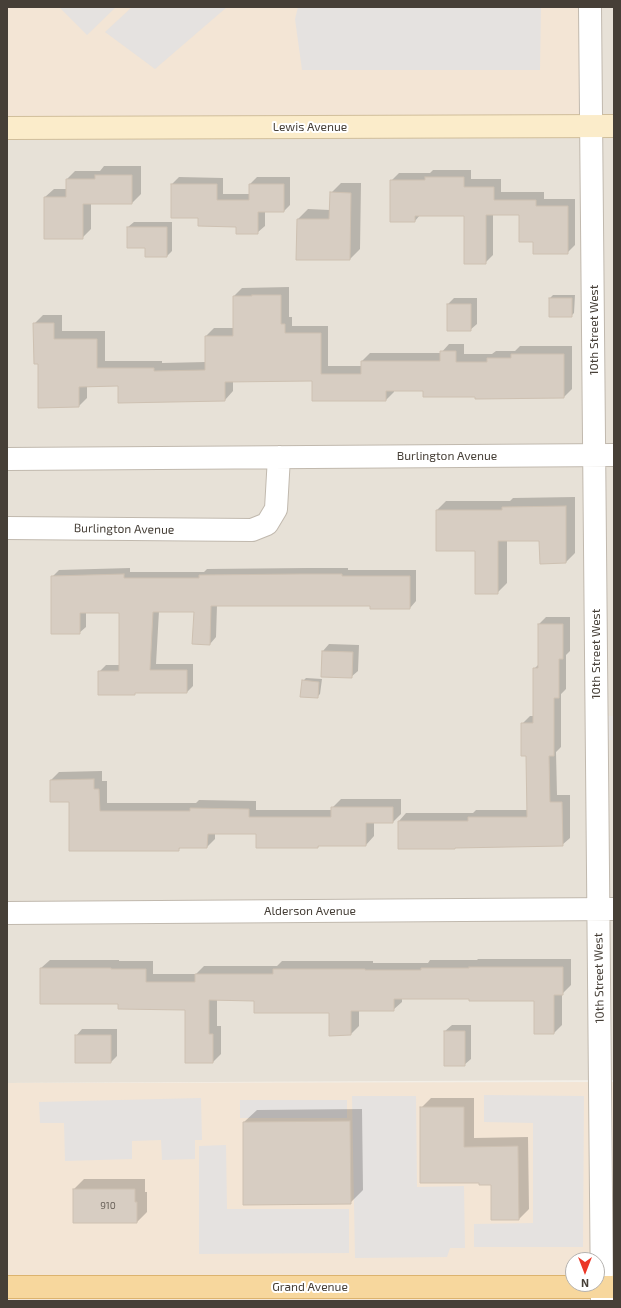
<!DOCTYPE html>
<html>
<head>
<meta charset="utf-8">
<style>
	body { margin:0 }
	#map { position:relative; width:621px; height:1308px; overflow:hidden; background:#f3efe8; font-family:"Exo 2",sans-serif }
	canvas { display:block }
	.frame { position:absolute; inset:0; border:8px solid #463f37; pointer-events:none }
	.north { position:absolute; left:565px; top:1252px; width:40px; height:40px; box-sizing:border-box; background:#fff; border:1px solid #b5b2af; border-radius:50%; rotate:180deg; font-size:11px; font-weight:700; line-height:16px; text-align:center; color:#463f37 }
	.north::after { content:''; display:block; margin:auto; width:14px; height:18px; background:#eb3727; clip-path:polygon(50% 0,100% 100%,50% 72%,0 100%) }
</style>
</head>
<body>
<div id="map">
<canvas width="621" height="1308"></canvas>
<div class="frame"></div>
<div class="north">N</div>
</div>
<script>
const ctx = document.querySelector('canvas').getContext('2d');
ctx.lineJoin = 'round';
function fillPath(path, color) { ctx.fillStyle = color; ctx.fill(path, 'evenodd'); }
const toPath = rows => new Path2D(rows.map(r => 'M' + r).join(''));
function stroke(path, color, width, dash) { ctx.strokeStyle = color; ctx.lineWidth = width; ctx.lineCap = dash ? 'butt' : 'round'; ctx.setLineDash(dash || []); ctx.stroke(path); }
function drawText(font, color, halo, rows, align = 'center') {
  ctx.font = font + ' "Exo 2",sans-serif'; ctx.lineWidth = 4; ctx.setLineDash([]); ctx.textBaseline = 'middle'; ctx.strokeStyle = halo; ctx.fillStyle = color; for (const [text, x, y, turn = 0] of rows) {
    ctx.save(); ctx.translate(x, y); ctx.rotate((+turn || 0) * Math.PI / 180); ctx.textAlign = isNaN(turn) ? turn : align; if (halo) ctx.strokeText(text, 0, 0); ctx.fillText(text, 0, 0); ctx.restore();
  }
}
const residential = toPath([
	[590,7,614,7,614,1080,7,1083,7,128]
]);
const commercial = toPath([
	[7,7,590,7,592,126,7,128],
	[614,1082,614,1301,7,1301,7,1083],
	[573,1260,597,1260,597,1284,573,1284]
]);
const parking = toPath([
	[59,7,116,7,87,35],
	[132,7,227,7,155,69,105,32],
	[298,7,541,7,540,70,302,70,295,19],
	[606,716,614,716,614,740,606,740],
	[484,1095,584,1096,583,1247,474,1247,474,1224,533,1223,533,1123,484,1122],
	[352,1096,416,1096,417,1187,464,1186,465,1248,450,1248,447,1257,355,1258],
	[201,1098,202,1140,195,1140,195,1159,162,1160,161,1140,132,1141,132,1159,65,1161,64,1123,40,1123,39,1102],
	[240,1100,347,1100,347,1118,240,1118],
	[226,1145,227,1209,349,1209,349,1253,199,1254,199,1146]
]);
const shadow = toPath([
	[104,166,141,166,141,194,132,203,91,203,91,229,82,238,45,197,54,189,67,189,67,179,75,171,100,171],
	[433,170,471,170,471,179,501,179,501,192,544,192,544,199,575,199,575,245,567,253,534,241,520,214,493,214,493,255,485,263,465,215,420,215,415,221,391,181,399,173,430,173],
	[179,177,223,178,223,194,250,194,250,184,257,177,290,177,290,205,284,211,265,211,265,226,258,232,237,226,199,217,172,217,172,184],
	[341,183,361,183,360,249,350,259,298,219,308,209,330,210,331,193],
	[134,222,172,222,172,251,167,256,146,247,128,227],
	[289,287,289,317,292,317,292,326,328,326,328,366,362,366,362,361,370,353,441,353,449,344,464,344,464,354,492,354,496,351,515,351,520,346,572,346,572,389,564,397,476,396,424,390,394,390,394,392,386,400,312,380,233,381,233,391,225,400,119,385,87,385,87,398,79,406,39,363,34,324,43,315,62,315,62,331,105,331,105,361,162,361,162,363,206,362,206,336,214,328,234,328,234,296,242,288],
	[553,295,575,295,574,313,571,316,550,298],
	[454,298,477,298,477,324,470,330,448,304],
	[575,497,575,553,566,562,540,540,507,540,507,583,497,593,476,550,437,510,446,501,510,501,513,498],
	[130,568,130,572,204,572,207,569,306,568,348,568,348,570,416,570,416,601,410,608,371,605,217,605,216,637,210,644,195,611,159,611,156,664,193,664,193,686,187,692,136,692,134,694,99,672,106,665,120,665,120,612,86,612,86,627,79,633,52,577,59,570],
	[546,617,570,617,570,651,566,655,566,689,561,694,561,747,556,752,557,795,570,795,570,838,562,845,399,848,399,821,406,813,473,813,476,810,528,810,527,755,522,724,530,716,534,716,534,669,539,664,539,624],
	[329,644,359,645,358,671,351,677,323,651],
	[306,678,322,679,320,694,317,697,303,681],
	[102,771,102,781,107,781,107,803,196,803,199,800,256,801,256,810,332,810,332,808,341,799,401,799,401,814,393,822,374,822,374,836,366,845,320,845,318,847,257,833,215,833,215,839,207,847,181,847,178,850,70,801,50,781,59,772],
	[478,959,571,959,571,985,562,994,562,1025,554,1033,535,1000,470,998,402,998,402,1002,393,1010,359,1010,359,1026,351,1034,330,1012,255,1000,217,999,217,1026,221,1026,221,1054,213,1062,186,1009,119,1003,41,968,50,960,119,960,119,961,153,961,153,974,196,974,204,966,277,966,282,961,373,961,373,963,428,963,430,960,477,960],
	[452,1025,471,1025,471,1059,464,1065,445,1031],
	[82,1029,117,1029,117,1056,111,1062,76,1036],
	[431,1098,474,1098,474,1138,528,1137,529,1209,519,1219,492,1184,421,1108],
	[362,1109,363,1190,350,1203,244,1122,257,1110],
	[84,1179,145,1179,145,1192,147,1192,147,1212,137,1222,74,1189]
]);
const building = toPath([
	[95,175,132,175,132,204,83,204,83,239,44,239,44,197,66,197,66,179,95,179,95,175],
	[425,177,464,177,464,187,494,187,494,200,536,200,536,206,568,206,568,254,533,254,533,242,519,242,519,215,486,215,486,264,464,264,464,216,415,216,415,222,390,222,390,180,425,180,425,177],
	[171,184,217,184,217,200,249,200,249,184,284,184,284,212,258,212,258,234,236,234,236,227,198,226,198,218,171,218,171,184],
	[330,192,351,193,350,260,296,260,297,219,329,219,330,192],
	[127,227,167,227,167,257,145,257,145,248,127,248,127,227],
	[252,295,281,295,281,324,285,324,285,333,321,333,321,374,361,374,361,361,440,361,440,351,456,351,456,362,487,362,487,358,511,358,511,354,564,354,564,398,475,399,475,397,423,397,423,391,386,391,386,401,312,401,312,381,225,382,225,401,118,403,118,386,79,387,79,407,38,408,38,364,34,364,33,323,54,323,54,339,97,339,97,368,154,368,154,371,205,370,205,336,233,336,233,296,252,296,252,295],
	[549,298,572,298,572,317,549,317,549,298],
	[447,304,471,304,471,331,447,331,447,304],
	[566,506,566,563,540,564,539,541,498,541,498,594,475,594,475,551,436,551,436,510,502,510,502,507,566,506],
	[124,574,124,578,199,578,199,575,299,574,342,574,342,576,410,576,410,609,370,609,370,606,211,606,210,645,192,644,194,612,153,612,150,670,187,670,187,693,135,693,135,695,98,695,98,671,119,671,119,613,80,613,80,634,51,634,51,576,124,574],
	[538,624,563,624,563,659,559,659,559,698,554,698,554,756,549,756,550,802,562,802,563,846,455,848,455,849,398,849,398,821,468,821,468,817,527,817,526,756,521,756,521,723,533,723,533,668,538,668,538,624],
	[322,651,353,652,352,678,321,677,322,651],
	[302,680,319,682,318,698,300,697,302,680],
	[94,779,94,789,99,789,100,811,190,811,190,808,249,809,249,817,331,817,331,807,393,807,393,823,366,823,366,846,318,846,318,848,256,848,256,834,208,834,207,848,179,848,179,851,69,851,69,802,50,802,50,780,94,779],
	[469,967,563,967,563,995,554,995,554,1034,534,1034,534,1001,469,1001,469,999,394,999,394,1011,351,1011,351,1035,329,1036,329,1013,254,1013,254,1001,209,1000,209,1034,213,1034,213,1063,185,1063,185,1010,118,1009,118,1004,40,1004,40,968,111,968,111,969,146,969,146,982,195,982,195,974,273,974,273,969,365,969,365,970,421,970,421,968,469,968,469,967],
	[444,1031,465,1031,465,1066,444,1066,444,1031],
	[75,1035,111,1035,111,1063,75,1063,75,1035],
	[420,1107,464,1107,464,1147,518,1146,519,1220,491,1220,491,1185,479,1185,479,1183,420,1183,420,1107],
	[350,1121,351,1204,243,1205,243,1122,350,1121],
	[73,1189,135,1189,135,1202,137,1202,137,1223,73,1223,73,1189]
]);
const street = toPath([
	[590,7,602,1301],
	[7,459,614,455],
	[7,528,252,530,267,524,276,509,279,457],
	[7,913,614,909]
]);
const secondary = toPath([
	[7,128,614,126]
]);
const primary = toPath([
	[7,1287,614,1287]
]);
const numberNames = [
	["910",108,1206]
];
const streetNames = [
	["Lewis Avenue",310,127],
	["10th Street West",594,330,-90],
	["Burlington Avenue",447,456],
	["Burlington Avenue",124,529,1],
	["10th Street West",596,654,-90],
	["Alderson Avenue",310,911],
	["10th Street West",599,978,-91],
	["Grand Avenue",310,1287]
];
fillPath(residential, '#e7e1d7');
fillPath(commercial, '#f3e5d5');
fillPath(parking, '#e5e2e0');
fillPath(shadow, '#0003');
fillPath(building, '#d7cdc2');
stroke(building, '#cec1b2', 1);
stroke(street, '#c1b9ae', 24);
stroke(secondary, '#d0be9b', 24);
stroke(primary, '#dcb36e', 24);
stroke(street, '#fff', 22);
stroke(secondary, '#fbecca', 22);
stroke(primary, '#f7d79d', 22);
drawText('10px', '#6a625a', null, numberNames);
drawText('12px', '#463f37', '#fff', streetNames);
</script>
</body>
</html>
